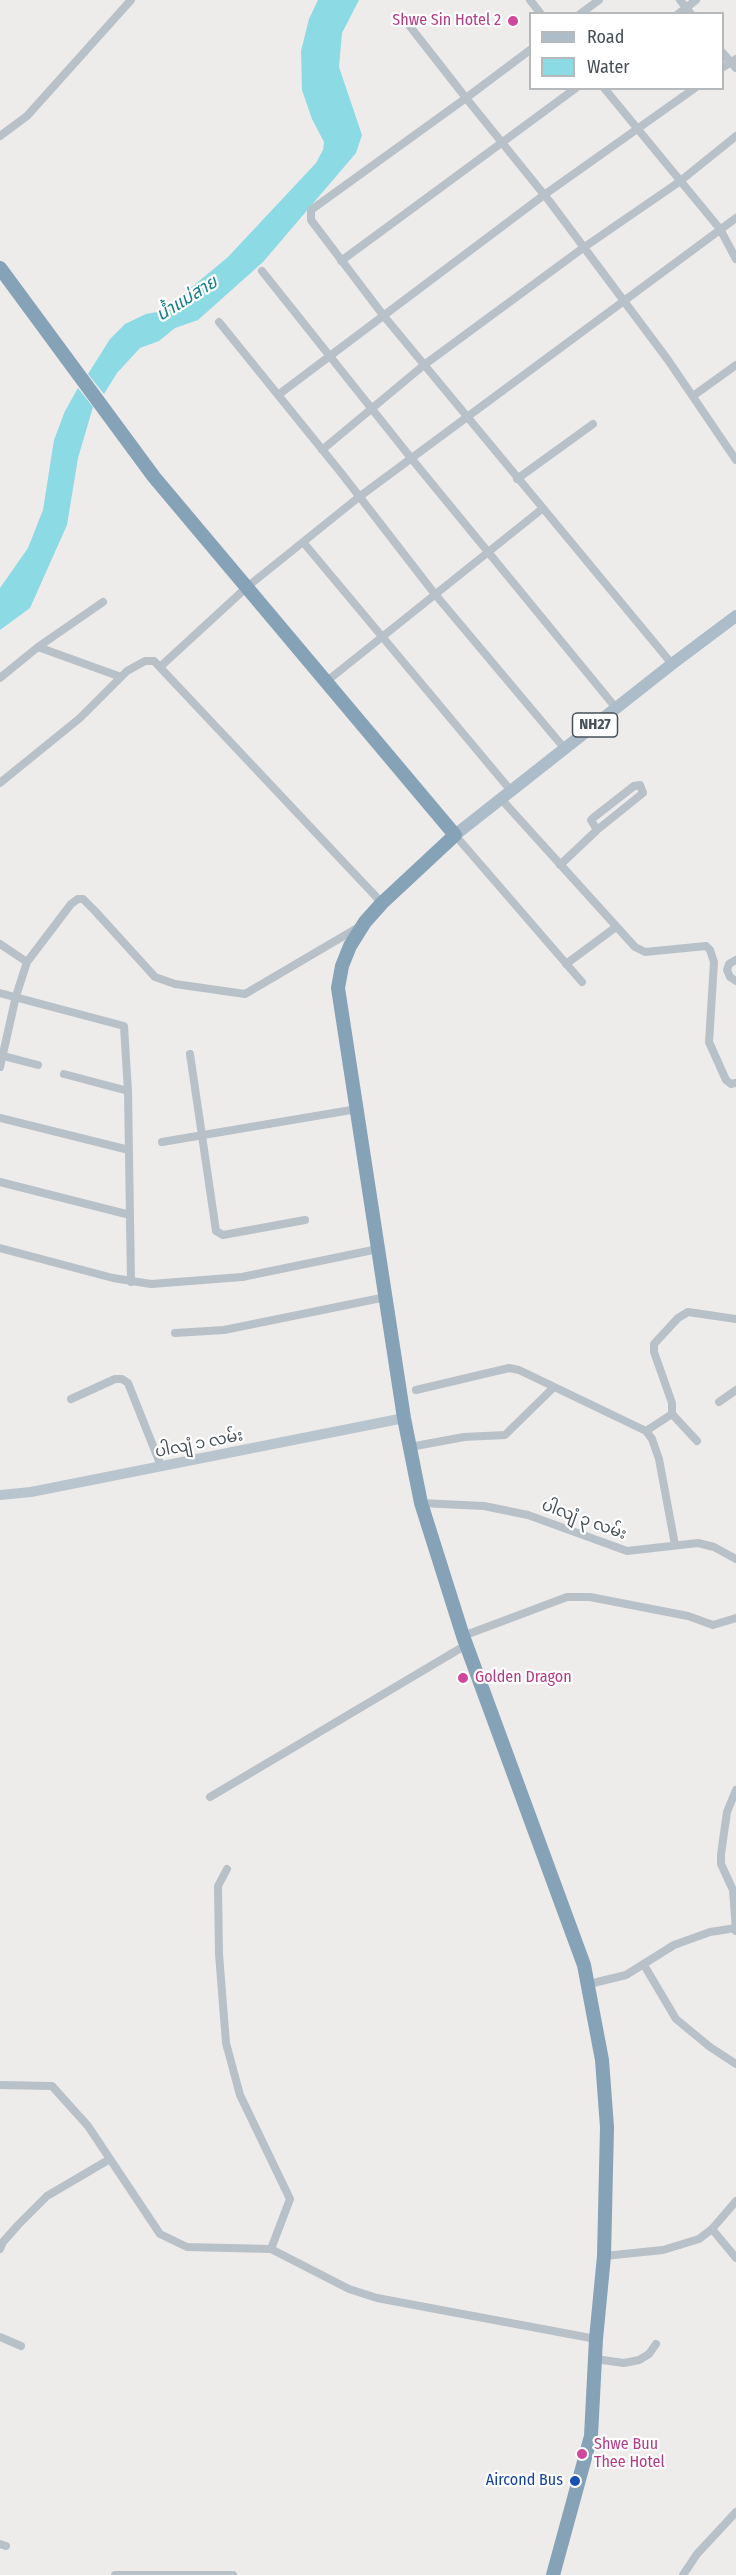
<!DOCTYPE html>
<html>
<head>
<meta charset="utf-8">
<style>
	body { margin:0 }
	#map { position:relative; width:736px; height:2575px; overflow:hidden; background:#eeebeb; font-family:"Fira Sans Condensed",sans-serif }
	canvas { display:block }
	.legend { position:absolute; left:529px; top:12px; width:195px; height:78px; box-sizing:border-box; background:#fff; border:2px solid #b5b9bc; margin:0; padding:8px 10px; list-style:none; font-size:18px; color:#455057 }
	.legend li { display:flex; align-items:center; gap:12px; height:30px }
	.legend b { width:30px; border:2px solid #b5b9bc }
</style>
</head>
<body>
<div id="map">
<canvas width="736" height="2575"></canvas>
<ul class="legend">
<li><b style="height:8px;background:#acbdc9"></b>Road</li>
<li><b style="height:16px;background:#8bdae4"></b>Water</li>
</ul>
</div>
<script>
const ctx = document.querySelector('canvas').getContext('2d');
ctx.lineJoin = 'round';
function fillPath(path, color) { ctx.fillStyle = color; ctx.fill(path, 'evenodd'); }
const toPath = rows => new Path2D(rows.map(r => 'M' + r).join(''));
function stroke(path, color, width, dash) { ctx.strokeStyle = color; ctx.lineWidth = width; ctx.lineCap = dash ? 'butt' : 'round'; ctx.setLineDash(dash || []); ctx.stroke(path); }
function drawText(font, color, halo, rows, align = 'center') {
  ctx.font = font + ' "Fira Sans Condensed","Noto Sans Myanmar","Noto Sans Thai",sans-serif'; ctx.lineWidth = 4.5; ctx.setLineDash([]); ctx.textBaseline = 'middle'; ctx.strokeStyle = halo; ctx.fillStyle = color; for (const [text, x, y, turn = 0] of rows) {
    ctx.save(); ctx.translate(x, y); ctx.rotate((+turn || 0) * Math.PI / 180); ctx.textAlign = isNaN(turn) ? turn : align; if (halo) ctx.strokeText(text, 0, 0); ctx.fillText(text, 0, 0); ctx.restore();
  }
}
const water = toPath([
	[318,0,359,0,342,33,339,67,362,135,356,153,263,262,198,320,175,328,159,341,140,348,117,373,104,394,88,374,110,339,125,324,146,314,163,311,228,257,316,163,323,150,324,142,312,119,302,90,301,51,309,19],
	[78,388,93,407,78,458,67,525,30,608,0,630,0,588,28,548,43,510,54,440,65,411]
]);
const street = toPath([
	[530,0,541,14],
	[680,0,691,14],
	[580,14,599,0],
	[678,14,696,0],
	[401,15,466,98,530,50],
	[722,52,736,68],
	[722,68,736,59],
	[604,88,720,229,736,259],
	[0,136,27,116,131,0],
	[341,261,576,88],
	[262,271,411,458,616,708],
	[219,322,342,474,434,593,565,749],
	[278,395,544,195,695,88],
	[693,396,736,365],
	[322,450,424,365,583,248,679,182,736,136],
	[517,479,593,424],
	[303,542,512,792],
	[38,647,121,677],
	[672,664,383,315,311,220,311,210,466,98,550,202,668,360,736,460],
	[160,667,247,587,359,497,736,218],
	[0,678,38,647,103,602],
	[327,681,542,509],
	[0,783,80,718,127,671,145,661,154,661,382,903],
	[502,800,635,947,645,952,706,946,710,950,714,962,709,1042,726,1080,731,1084,736,1083],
	[455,835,582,982],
	[560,865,597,830,643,793,640,785,634,786,593,818,591,820,597,830],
	[0,944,27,962],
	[736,960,729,964,727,970,730,977,736,981],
	[566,964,616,927],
	[0,993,124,1026,128,1091,131,1282],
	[190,1054,216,1231,223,1235,305,1220],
	[0,1055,38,1065],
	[0,1067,16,996,27,962,71,904,78,899,83,899,95,911,155,977,175,984,245,994,359,927],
	[64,1074,128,1091],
	[0,1118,129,1150],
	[162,1142,357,1109],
	[0,1182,130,1215],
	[0,1248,113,1278,151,1284,242,1277,378,1249],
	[175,1333,224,1330,386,1297],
	[416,1390,509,1368,519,1370,646,1431,652,1439,659,1459,675,1545],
	[71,1399,115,1379,122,1379,128,1383,161,1466],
	[719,1402,736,1390],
	[646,1431,672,1414],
	[697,1441,672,1414,672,1403,654,1352,654,1344,678,1318,688,1312,736,1319],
	[410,1447,464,1437,505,1435,554,1387],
	[421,1503,484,1506,528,1515,627,1551,698,1543,714,1547,736,1559],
	[463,1636,567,1597,590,1597,688,1616,713,1625,736,1618],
	[736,1790,727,1812,721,1854,721,1864,733,1890,736,1931],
	[210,1797,466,1645],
	[227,1869,218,1886,219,1954,226,2043,240,2095,290,2199,271,2249],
	[644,1965,676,2019,710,2047,736,2064],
	[589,1984,626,1975,674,1945,710,1932,736,1928],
	[0,2085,52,2086,88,2126,110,2159],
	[712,2229,736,2258],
	[0,2249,3,2242,18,2225,47,2196,110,2159,160,2234,187,2247,271,2249,349,2289,377,2298,596,2339],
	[604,2256,663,2250,699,2239,712,2229,736,2201],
	[0,2337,21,2346],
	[595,2359,624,2363,639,2360,649,2354,656,2344],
	[0,2544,6,2546],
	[115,2575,233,2575],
	[683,2575,697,2554,736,2512]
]);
const secondary = toPath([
	[0,1495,31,1492,404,1418]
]);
const primary = toPath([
	[455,835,672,664,736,616]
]);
const highway = toPath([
	[0,268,154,477,455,835,382,903,365,922,350,946,342,966,338,988,404,1418,421,1503,463,1636,584,1965,602,2060,607,2127,604,2256,596,2339,591,2436,553,2575]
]);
const markers = [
	[513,21,6,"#d1479c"],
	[463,1678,6,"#d1479c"],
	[582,2454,6,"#d1479c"],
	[575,2481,6,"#1a4fb4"]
];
const shields = [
	[595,725,45]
];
const shieldNames = [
	["NH27",595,725]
];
const hotelNames = [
	["Shwe Sin Hotel 2",501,21,"right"],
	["Golden Dragon",475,1678],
	["Shwe Buu",594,2445],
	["Thee Hotel",594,2463]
];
const streetNames = [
	["ပါလျံ ၁ လမ်း",199,1444,-11],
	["ပါလျံ ၃ လမ်း",584,1520,20]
];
const transitNames = [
	["Aircond Bus",563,2481]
];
const waterNames = [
	["น้ำแม่สาย",187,299,-32]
];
fillPath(water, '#8bdae4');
stroke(street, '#b7c1c7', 8);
stroke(secondary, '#b9c5ce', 10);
stroke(primary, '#acbdc9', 12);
stroke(highway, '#85a2b7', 14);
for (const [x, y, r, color] of markers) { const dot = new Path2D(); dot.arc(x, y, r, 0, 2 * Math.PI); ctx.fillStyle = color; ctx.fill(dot); stroke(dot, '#fff', 2); }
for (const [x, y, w] of shields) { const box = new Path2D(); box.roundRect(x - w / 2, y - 12, w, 24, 4.5); ctx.fillStyle = '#fff'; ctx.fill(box); stroke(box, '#455057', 1.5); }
drawText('bold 15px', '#455057', null, shieldNames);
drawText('16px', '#b23c85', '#fff', hotelNames, 'left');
drawText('16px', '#455057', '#fff', streetNames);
drawText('16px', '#164399', '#fff', transitNames, 'right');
drawText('italic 18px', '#167e8b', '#fff', waterNames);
</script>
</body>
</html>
